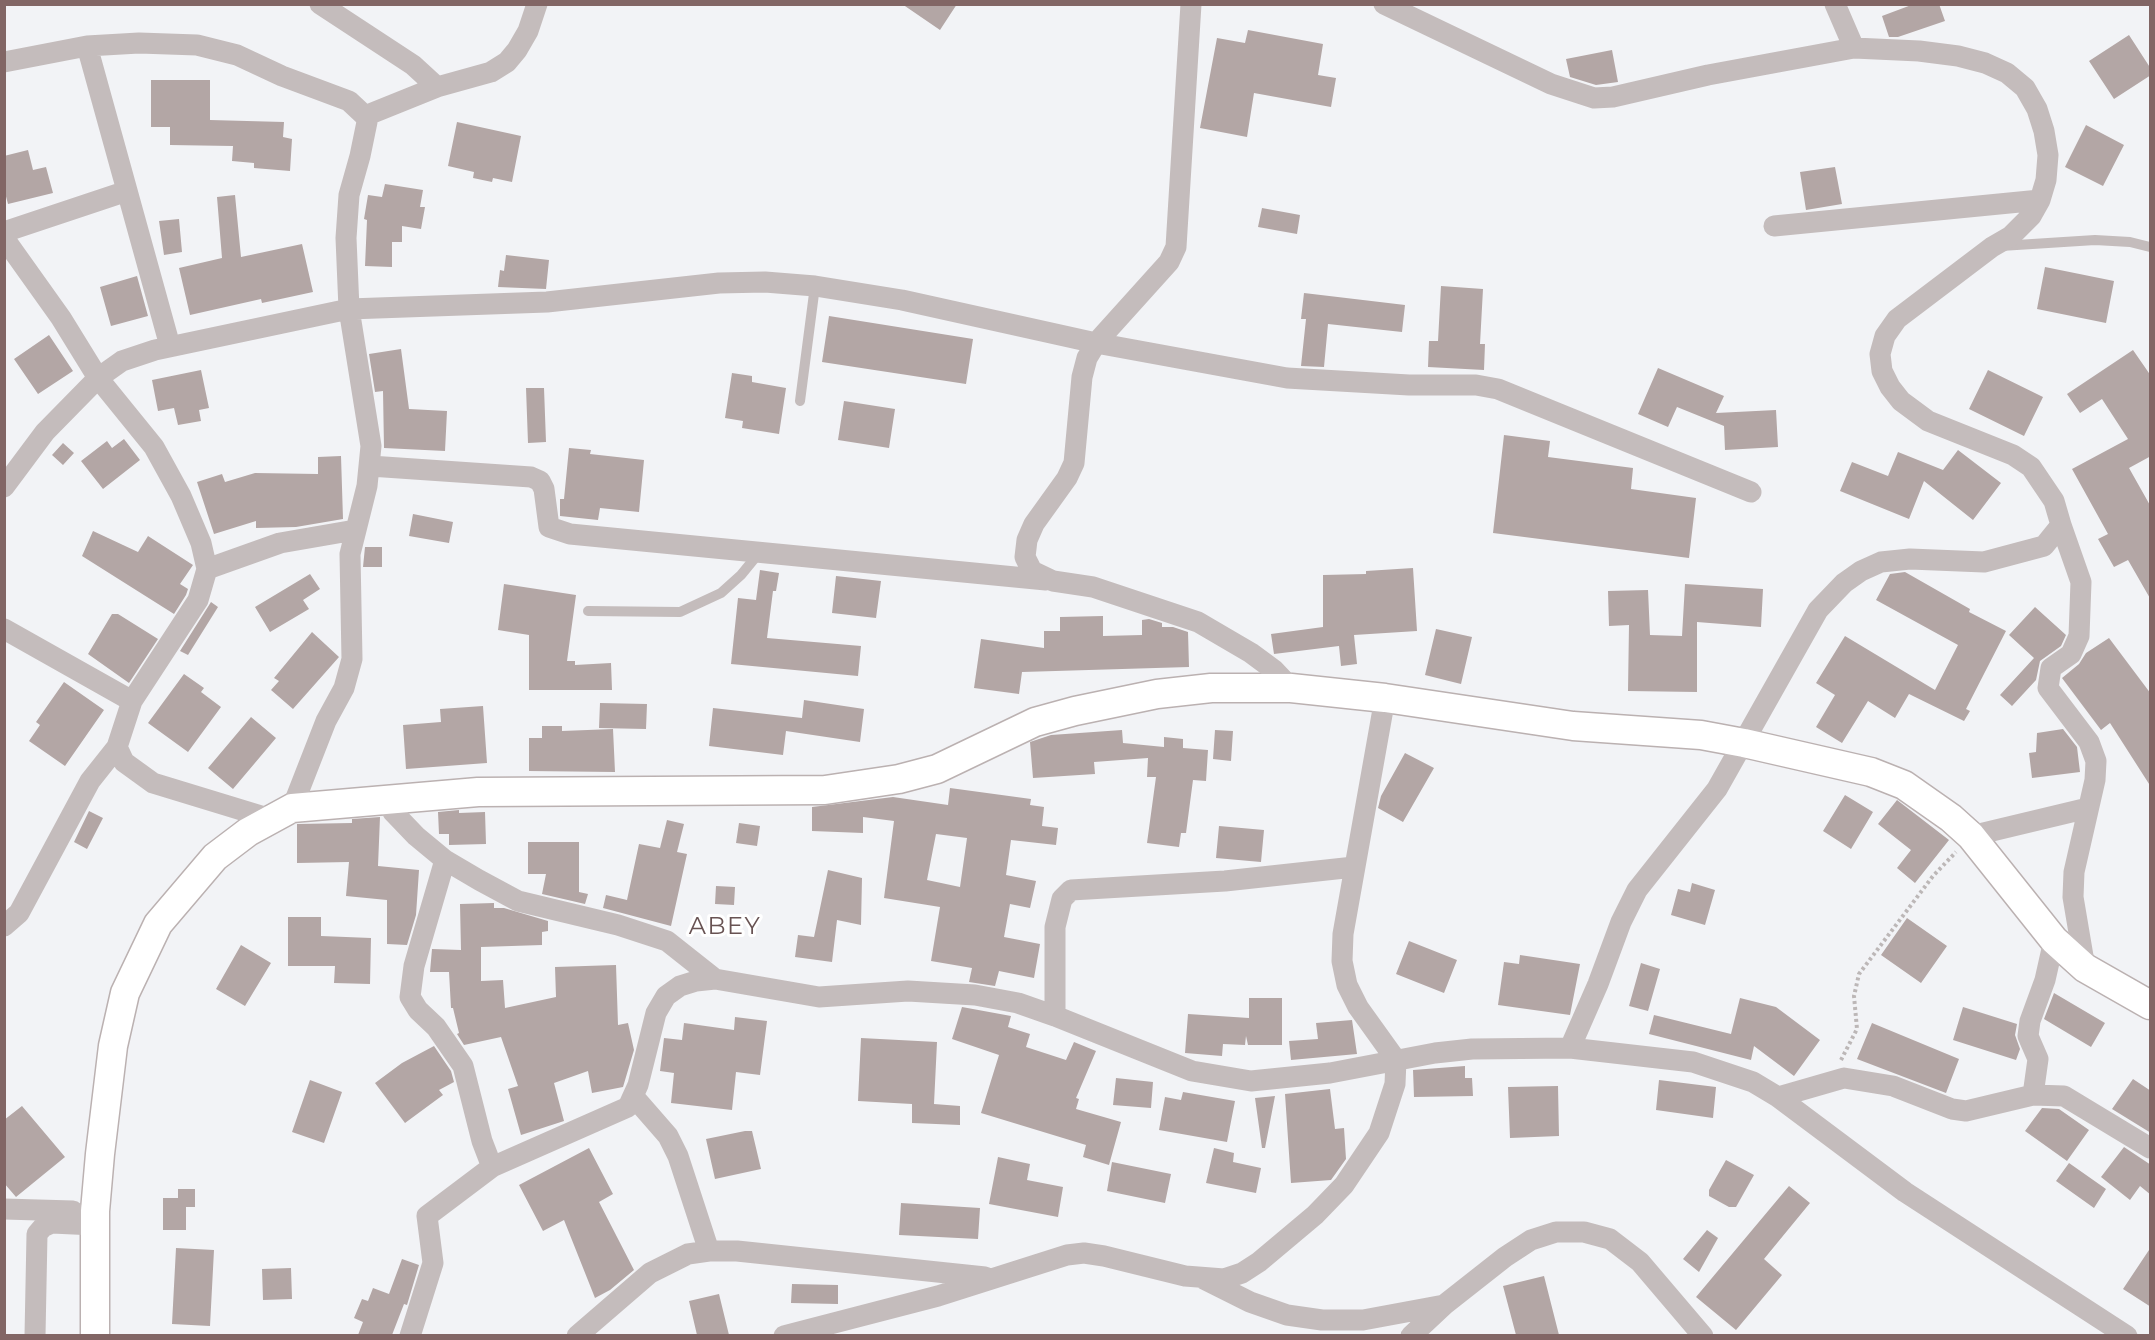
<!DOCTYPE html>
<html>
<head>
<meta charset="utf-8">
<style>
	body { margin:0 }
	#map { position:relative; width:2155px; height:1340px; overflow:hidden; background:#f2f3f6; font-family:Montserrat,sans-serif }
	canvas { display:block }
	.frame { position:absolute; inset:0; border:6px solid #826665; pointer-events:none }
</style>
</head>
<body>
<div id="map">
<canvas width="2155" height="1340"></canvas>
<div class="frame"></div>
</div>
<script>
const ctx = document.querySelector('canvas').getContext('2d');
ctx.lineJoin = 'round';
function fillPath(path, color) { ctx.fillStyle = color; ctx.fill(path, 'evenodd'); }
const toPath = rows => new Path2D(rows.map(r => 'M' + r).join(''));
function stroke(path, color, width, dash) { ctx.strokeStyle = color; ctx.lineWidth = width; ctx.lineCap = dash ? 'butt' : 'round'; ctx.setLineDash(dash || []); ctx.stroke(path); }
function drawText(font, color, halo, rows, align = 'center') {
  ctx.font = font + ' Montserrat,sans-serif'; ctx.lineWidth = 6; ctx.setLineDash([]); ctx.textBaseline = 'middle'; ctx.strokeStyle = halo; ctx.fillStyle = color; for (const [text, x, y, turn = 0] of rows) {
    ctx.save(); ctx.translate(x, y); ctx.rotate((+turn || 0) * Math.PI / 180); ctx.textAlign = isNaN(turn) ? turn : align; if (halo) ctx.strokeText(text, 0, 0); ctx.fillText(text, 0, 0); ctx.restore();
  }
}
const building = toPath([
	[902,4,957,4,940,30],
	[1914,4,1939,4,1945,21,1898,37,1889,37,1882,16],
	[1248,30,1323,44,1318,75,1336,78,1331,107,1254,93,1247,137,1200,128,1217,38,1245,43],
	[2129,35,2151,69,2151,75,2114,99,2089,61],
	[1612,50,1618,82,1596,85,1570,77,1566,59],
	[151,80,210,80,210,120,284,122,283,137,292,139,290,171,254,168,254,163,232,161,233,146,170,145,170,127,151,127],
	[457,122,521,136,512,182,493,178,492,182,473,178,474,172,448,166],
	[2086,125,2124,145,2103,186,2065,167],
	[28,150,33,170,46,167,53,193,8,204,4,189,4,156],
	[1835,167,1842,204,1806,210,1800,172],
	[385,184,423,190,420,207,425,207,421,229,402,226,402,242,392,242,392,267,365,266,367,220,364,219,368,195,382,197],
	[235,195,241,257,302,244,313,292,262,303,261,299,190,315,179,268,222,258,217,197],
	[1262,208,1300,215,1297,234,1258,227],
	[179,219,182,252,164,255,159,221],
	[506,255,549,260,546,289,498,287,500,270,504,271],
	[2045,267,2114,281,2106,323,2037,309],
	[137,276,148,316,111,326,100,287],
	[1441,286,1483,289,1480,344,1485,344,1484,370,1428,367,1429,341,1438,341],
	[1304,293,1405,305,1402,332,1328,324,1324,367,1301,366,1306,319,1301,319],
	[829,316,973,339,966,384,822,362],
	[49,335,73,371,38,394,14,359],
	[401,349,409,409,447,411,445,451,384,448,383,391,375,392,369,354],
	[2133,350,2151,376,2151,456,2129,468,2151,507,2151,600,2128,560,2114,567,2098,539,2108,534,2072,469,2128,439,2102,399,2080,413,2067,394],
	[1658,368,1724,396,1716,413,1776,410,1778,447,1725,450,1724,426,1677,407,1668,427,1638,414],
	[201,370,209,408,199,410,201,421,178,425,174,408,158,411,152,380],
	[1988,370,2043,397,2024,436,1969,409],
	[732,373,752,376,752,382,786,388,779,434,742,428,743,421,725,418],
	[526,388,544,388,546,442,528,443],
	[844,401,895,409,889,448,838,440],
	[1504,435,1550,441,1548,457,1633,468,1631,489,1696,498,1689,558,1493,533],
	[124,439,140,460,103,489,81,461,107,441,112,448],
	[63,443,74,453,63,465,52,455],
	[569,448,591,450,590,454,644,460,639,512,600,508,598,520,560,516,560,499,564,499],
	[1958,450,2001,483,1973,520,1924,481,1909,519,1840,491,1852,462,1888,476,1898,452,1943,470],
	[341,456,343,519,296,527,256,528,256,521,214,534,197,482,222,474,225,482,255,473,318,474,318,457],
	[413,514,453,522,449,543,409,536],
	[93,531,138,552,148,536,193,565,180,584,188,589,186,595,174,614,82,556],
	[365,547,382,547,382,567,363,567],
	[1413,568,1417,631,1354,635,1357,664,1341,666,1339,646,1274,654,1271,634,1323,627,1323,575,1366,574,1366,571],
	[760,570,779,573,776,591,773,591,767,638,861,646,858,676,731,664,738,598,756,600],
	[1905,572,1970,609,1969,612,2006,631,1966,709,1970,711,1964,721,1909,694,1895,718,1868,701,1842,743,1816,727,1835,695,1816,683,1845,636,1935,690,1958,645,1876,600,1890,574],
	[310,574,320,589,303,600,309,609,270,632,255,607],
	[836,576,881,581,876,618,832,613],
	[504,584,576,595,567,661,575,661,575,665,611,663,612,690,529,690,529,635,498,630],
	[1685,584,1763,589,1761,627,1697,622,1697,692,1628,691,1629,625,1609,626,1608,591,1648,590,1650,635,1682,636],
	[211,602,218,607,188,655,180,651],
	[2035,607,2066,635,2061,646,2040,661,2036,680,2012,706,2000,695,2034,658,2009,635],
	[112,614,118,614,158,639,129,683,88,654],
	[1103,616,1103,636,1142,635,1142,620,1149,619,1162,623,1162,627,1173,627,1188,632,1189,667,1022,672,1019,694,974,688,981,639,1044,648,1044,631,1060,631,1060,617],
	[1436,629,1472,637,1461,684,1425,675],
	[312,632,339,657,293,709,271,690,279,681,274,678],
	[2109,638,2151,694,2151,787,2110,723,2101,730,2062,678,2079,664,2086,653],
	[184,674,204,688,201,692,221,707,188,752,148,723],
	[64,682,104,710,65,766,29,741,40,725,36,722],
	[804,700,864,709,860,742,786,731,783,755,709,746,713,708,802,718],
	[600,703,647,704,646,729,599,728],
	[483,706,487,763,406,769,403,725,441,722,440,709],
	[251,717,276,738,233,789,208,768],
	[542,726,562,726,562,731,613,729,615,772,529,771,529,738,542,738],
	[2063,729,2077,747,2080,772,2032,778,2029,753,2036,752,2037,733],
	[1122,730,1123,743,1164,747,1164,737,1183,739,1183,748,1208,750,1206,781,1193,780,1186,833,1181,833,1179,847,1147,843,1156,777,1147,777,1148,758,1094,762,1095,774,1033,778,1030,742,1051,735],
	[1215,730,1233,731,1231,761,1213,759],
	[1405,753,1434,768,1403,822,1378,808,1381,796],
	[950,788,1031,799,1030,805,1044,807,1042,826,1058,828,1056,845,1011,840,1006,875,1036,881,1030,908,1010,904,1004,937,1040,944,1034,978,999,971,995,986,969,982,972,968,931,961,940,907,884,898,894,821,863,817,863,833,812,831,812,807,893,797,948,805],
	[936,834,967,838,960,887,927,880],
	[1845,795,1873,812,1851,849,1823,831],
	[1897,800,1949,840,1915,883,1897,868,1911,850,1878,824],
	[459,810,459,813,485,812,486,844,449,845,449,834,439,834,438,812],
	[89,811,103,818,87,849,74,842],
	[380,817,378,866,419,870,416,915,407,945,387,944,387,900,346,896,349,862,297,863,297,824,352,823,352,819],
	[667,820,684,824,677,852,687,854,671,926,603,908,606,895,627,900,639,844,660,848],
	[739,823,760,826,757,846,736,843],
	[1219,826,1264,830,1261,862,1216,858],
	[528,842,579,842,579,892,588,894,585,904,542,894,546,874,528,874],
	[828,870,862,878,861,925,837,920,832,962,795,957,798,935,814,937],
	[1692,883,1715,890,1705,925,1671,915,1678,889,1690,892],
	[716,886,735,887,734,905,715,904],
	[494,903,494,908,504,908,548,921,548,931,542,932,542,945,481,947,481,981,503,980,505,1008,556,997,555,967,616,965,618,1025,628,1023,634,1050,623,1087,592,1093,588,1071,554,1083,564,1121,521,1135,508,1089,518,1086,501,1037,464,1045,457,1034,459,1033,453,1008,451,1008,449,972,430,972,432,949,461,950,460,904],
	[288,917,321,917,321,936,371,938,370,984,334,983,335,966,288,966],
	[1907,918,1947,946,1921,983,1881,955],
	[1409,941,1457,960,1444,993,1396,974],
	[241,945,271,963,245,1006,216,989],
	[1520,955,1580,964,1570,1015,1498,1005,1504,962,1519,964],
	[1641,963,1660,969,1648,1011,1629,1006],
	[2054,993,2105,1023,2091,1047,2044,1019],
	[1249,998,1282,998,1282,1045,1248,1045,1246,1036,1245,1045,1223,1044,1222,1056,1185,1053,1188,1014,1249,1018],
	[1740,998,1776,1007,1820,1040,1794,1076,1754,1046,1751,1060,1649,1034,1654,1015,1731,1034],
	[962,1007,1011,1016,1008,1027,1030,1034,1026,1047,1066,1060,1074,1042,1096,1051,1076,1098,1079,1099,1076,1109,1121,1122,1109,1165,1083,1157,1086,1145,981,1113,999,1055,952,1039],
	[1963,1007,2017,1024,2015,1035,2020,1049,2016,1060,1953,1040],
	[735,1017,767,1021,760,1075,736,1072,732,1110,671,1103,674,1073,660,1071,664,1038,682,1040,684,1023,734,1030],
	[1352,1020,1357,1054,1291,1060,1289,1041,1318,1039,1316,1023],
	[1872,1023,1959,1059,1946,1093,1857,1059],
	[861,1038,937,1042,934,1104,960,1106,960,1125,912,1123,912,1104,858,1101],
	[434,1046,451,1071,454,1082,439,1090,443,1095,405,1123,375,1083,402,1063],
	[1465,1066,1465,1078,1472,1078,1473,1096,1414,1097,1413,1070],
	[1116,1078,1153,1082,1151,1108,1113,1105],
	[2133,1079,2151,1091,2151,1133,2112,1109],
	[310,1080,342,1092,324,1143,292,1132],
	[1659,1080,1716,1087,1713,1118,1656,1110],
	[1558,1086,1559,1136,1510,1138,1508,1087],
	[1330,1089,1335,1129,1344,1128,1346,1159,1331,1180,1291,1183,1285,1094],
	[1183,1092,1235,1101,1227,1142,1159,1130,1165,1097,1181,1100],
	[1275,1096,1265,1148,1262,1148,1255,1098],
	[22,1106,65,1157,16,1197,4,1183,4,1120],
	[2042,1108,2059,1109,2089,1130,2067,1161,2025,1131],
	[745,1131,752,1131,761,1169,715,1179,706,1139],
	[2124,1147,2151,1165,2151,1195,2140,1186,2130,1200,2101,1177],
	[589,1148,613,1194,599,1202,634,1270,610,1290,595,1298,564,1220,543,1231,519,1185],
	[1214,1148,1234,1153,1233,1162,1261,1168,1256,1193,1206,1183],
	[998,1157,1030,1164,1027,1180,1063,1187,1058,1217,989,1204],
	[1726,1160,1754,1175,1736,1207,1729,1207,1709,1196,1709,1190],
	[1112,1162,1171,1174,1165,1203,1107,1191],
	[2069,1163,2106,1189,2094,1208,2056,1181],
	[1789,1186,1810,1203,1764,1259,1782,1275,1736,1330,1696,1297],
	[178,1189,195,1189,195,1207,186,1207,186,1230,163,1230,163,1198,178,1198],
	[901,1203,980,1208,978,1239,899,1235],
	[1707,1230,1718,1238,1699,1272,1683,1259],
	[2151,1247,2151,1307,2123,1289],
	[176,1248,214,1250,210,1326,172,1324],
	[402,1259,419,1265,407,1305,404,1304,392,1335,358,1335,363,1322,354,1318,362,1299,368,1301,373,1288,389,1294],
	[291,1268,292,1299,263,1300,262,1269],
	[1544,1276,1559,1335,1516,1335,1503,1286],
	[792,1284,838,1285,838,1304,791,1303],
	[719,1294,729,1335,697,1335,689,1301]
]);
const path = toPath([
	[1841,1060,1857,1029,1854,996,1859,974,1933,876,1956,852]
]);
const lane = toPath([
	[2001,246,2095,240,2130,242,2150,247],
	[800,401,815,286],
	[588,611,680,612,721,593,741,575,759,553]
]);
const street = toPath([
	[320,4,413,65,437,87,365,116],
	[1191,4,1176,247,1169,262,1096,343,1087,358,1082,377,1074,463,1067,478,1034,524,1027,540,1025,557,1032,571,1053,581,1093,587,1198,622,1251,653,1274,670,1291,688],
	[1384,4,1551,84,1594,98,1613,97,1708,75,1854,48,1919,51,1958,56,1985,63,2007,73,2025,88,2037,109,2044,131,2048,155,2046,180,2040,200,2031,216,2011,236,1992,247,1897,319,1885,336,1880,354,1882,371,1890,387,1901,401,1928,421,2013,455,2031,467,2054,501,2061,525,2044,546,1984,562,1910,559,1881,562,1861,571,1844,583,1818,610,1717,789,1637,890,1621,922,1598,984,1570,1048],
	[1835,4,1854,48],
	[87,46,170,346],
	[4,62,87,46,139,43,197,45,237,55,282,76,349,101,365,116,367,122,360,156,349,195,346,238,349,309,371,446,367,486,350,554,352,659,344,688,326,721,292,808],
	[437,87,491,72,507,62,517,50,528,31,537,4],
	[1774,226,2040,200],
	[4,232,127,191],
	[4,238,61,318,98,378,154,447,181,496,201,543,207,569,198,600,132,701,117,747,90,781,19,913,4,926],
	[370,466,531,477,540,481,544,489,549,527,570,534,1046,580],
	[4,487,45,432,98,378,122,361,155,350,349,309,547,302,719,283,765,282,815,286,902,300,1096,343,1287,378,1409,385,1476,385,1498,389,1751,492],
	[2061,525,2081,582,2079,636,2071,654,2051,668,2048,688,2089,742,2096,761,2095,780,2074,872,2073,897,2085,968],
	[207,569,280,543,355,530],
	[4,629,132,701],
	[117,747,124,762,153,783,271,819],
	[387,801,393,812,416,836,445,860,479,880,518,901,618,925,667,941,715,979],
	[1971,836,2088,808],
	[445,860,414,966,410,997,418,1010,436,1027,463,1066,482,1141,492,1167],
	[1055,1016,1055,927,1062,899,1071,890,1225,881,1354,867],
	[2033,1095,2038,1059,2028,1036,2030,1021,2045,980,2054,940],
	[634,1097,668,1136,678,1156,709,1251],
	[1778,1097,1844,1078,1893,1086,1952,1109,1966,1111,2033,1095,2064,1096,2150,1148],
	[4,1209,73,1211],
	[1204,1279,1250,1302,1287,1315,1322,1320,1363,1320,1444,1305],
	[35,1336,37,1234,43,1227,52,1223,95,1225],
	[410,1336,433,1263,427,1216,492,1167,628,1107,638,1085,656,1013,666,996,680,986,696,981,715,979,819,997,908,991,975,995,1018,1003,1055,1016,1192,1071,1251,1081,1330,1073,1435,1053,1472,1049,1570,1048,1693,1062,1753,1082,1778,1097,1905,1192,2127,1336],
	[577,1336,650,1273,688,1254,709,1251,737,1251,985,1277],
	[784,1336,938,1296,1067,1255,1084,1253,1104,1256,1185,1276,1224,1279,1242,1273,1259,1262,1315,1215,1344,1185,1379,1133,1395,1084,1396,1060,1358,1007,1347,985,1342,961,1343,934,1385,698],
	[1411,1336,1444,1305,1505,1257,1531,1240,1556,1232,1584,1232,1610,1239,1640,1262,1703,1336]
]);
const secondary = toPath([
	[95,1336,95,1211,100,1154,113,1046,125,993,158,924,215,857,248,832,292,808,478,792,825,790,899,779,937,769,1035,722,1075,711,1157,694,1211,688,1291,688,1385,698,1573,726,1701,735,1744,743,1871,772,1904,785,1951,818,1971,836,2054,940,2085,968,2150,1005]
]);
const quarterNames = [
	["ABEY",725,927]
];
fillPath(building, '#b3a6a5');
stroke(secondary, '#bbb1b1', 31);
stroke(path, '#bcb7b7', 4, [3, 3]);
stroke(lane, '#c4bcbc', 10);
stroke(street, '#c4bcbc', 21);
stroke(secondary, '#fff', 28);
ctx.letterSpacing = '1.5px';
drawText('24px', '#685353', '#fff', quarterNames);
ctx.letterSpacing = '0px';
</script>
</body>
</html>
